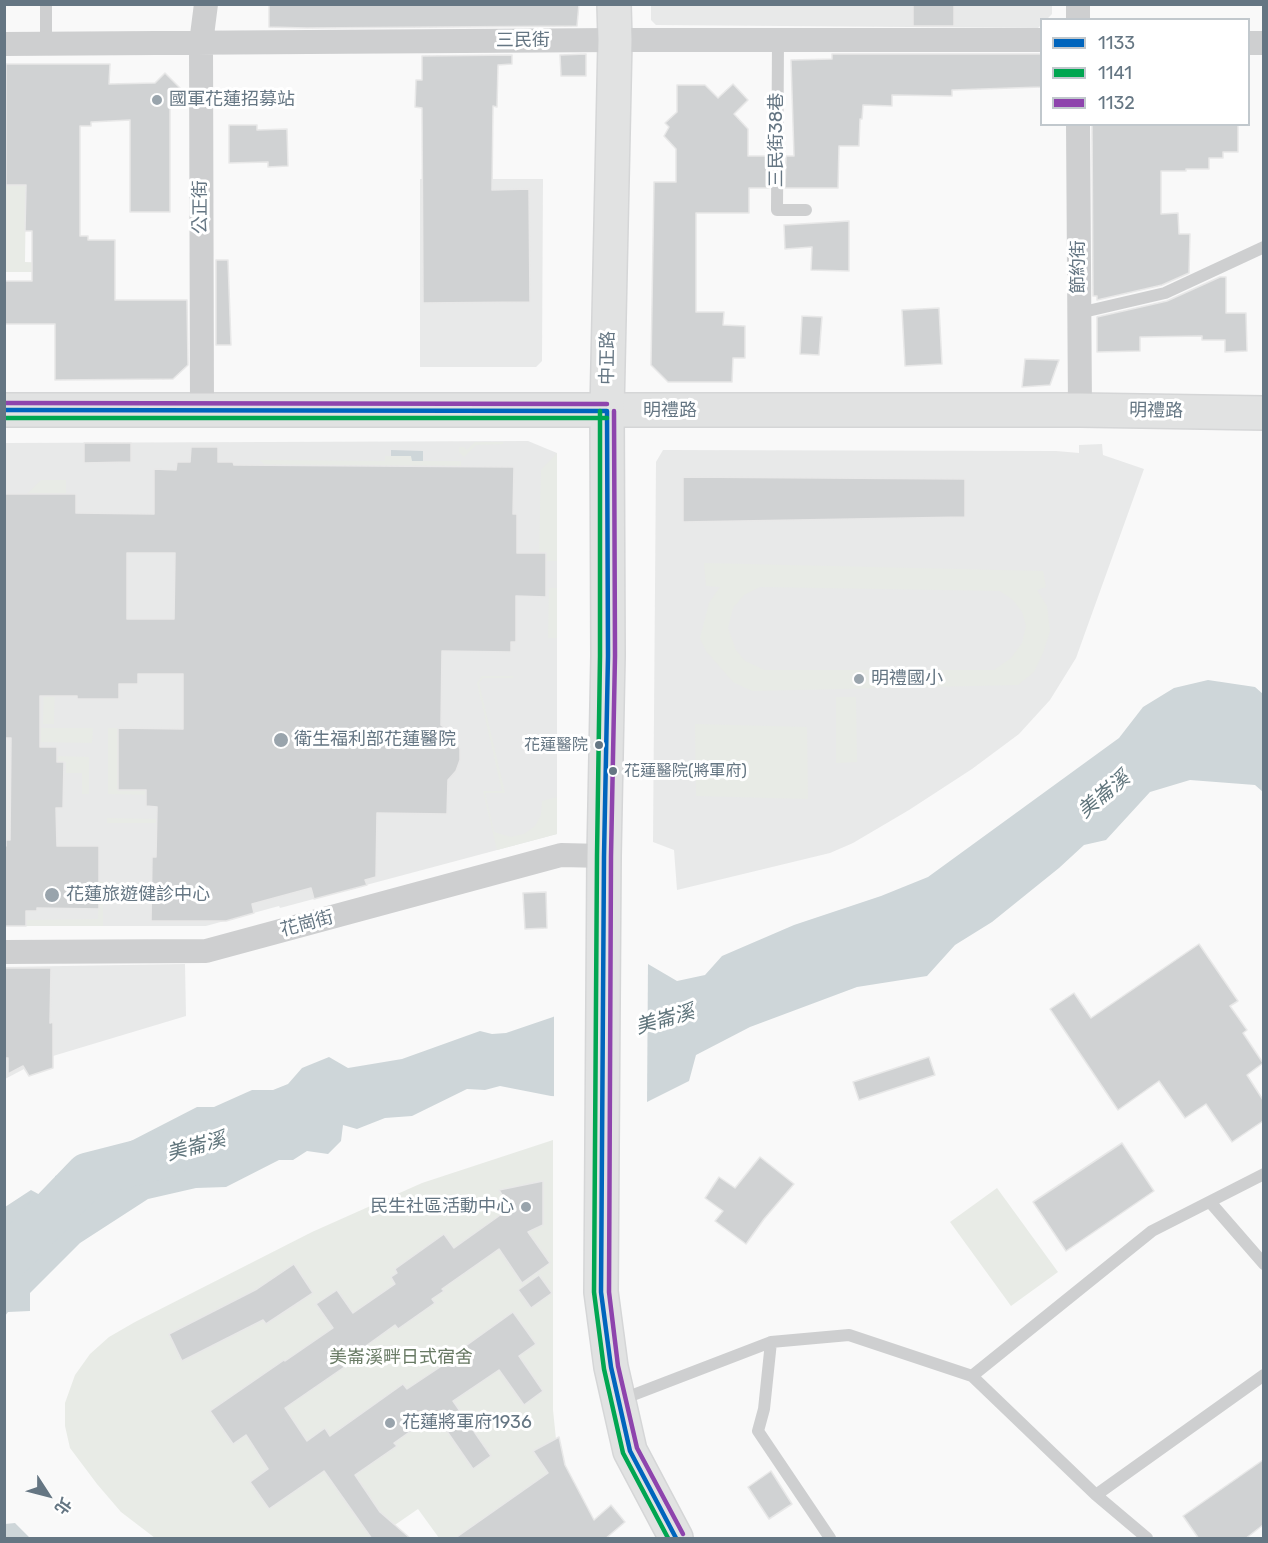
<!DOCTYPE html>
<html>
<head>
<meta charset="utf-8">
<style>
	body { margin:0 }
	#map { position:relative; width:1268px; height:1543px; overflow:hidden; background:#f9f9f9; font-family:Rubik,"Noto Sans TC",sans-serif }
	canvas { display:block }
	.frame { position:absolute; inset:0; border:6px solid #657683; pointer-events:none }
	.legend { position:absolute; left:1040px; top:18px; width:210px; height:108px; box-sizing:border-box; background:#fff; border:2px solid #c1c8cd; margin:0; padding:8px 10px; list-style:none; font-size:18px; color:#657683 }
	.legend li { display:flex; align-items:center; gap:12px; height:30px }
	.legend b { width:30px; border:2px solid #c1c8cd }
	.north { position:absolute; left:18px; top:1465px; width:60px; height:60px; -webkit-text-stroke:4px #fff; paint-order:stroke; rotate:126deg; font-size:16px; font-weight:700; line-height:24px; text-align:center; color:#657683 }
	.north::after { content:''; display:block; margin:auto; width:21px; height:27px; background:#657683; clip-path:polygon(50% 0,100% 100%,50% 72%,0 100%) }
</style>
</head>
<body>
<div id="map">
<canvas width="1268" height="1543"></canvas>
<div class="frame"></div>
<ul class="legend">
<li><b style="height:8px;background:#0065bd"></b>1133</li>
<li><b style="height:8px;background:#00a651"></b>1141</li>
<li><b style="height:8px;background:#8e44ad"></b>1132</li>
</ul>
<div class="north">北</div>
</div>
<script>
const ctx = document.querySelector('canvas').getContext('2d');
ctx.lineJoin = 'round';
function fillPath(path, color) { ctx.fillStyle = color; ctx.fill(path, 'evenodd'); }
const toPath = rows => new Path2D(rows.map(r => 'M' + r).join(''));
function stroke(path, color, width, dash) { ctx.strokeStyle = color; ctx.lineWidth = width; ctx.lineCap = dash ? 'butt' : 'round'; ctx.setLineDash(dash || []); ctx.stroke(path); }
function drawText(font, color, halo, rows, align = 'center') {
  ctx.font = font + ' Rubik,"Noto Sans TC",sans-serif'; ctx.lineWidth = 6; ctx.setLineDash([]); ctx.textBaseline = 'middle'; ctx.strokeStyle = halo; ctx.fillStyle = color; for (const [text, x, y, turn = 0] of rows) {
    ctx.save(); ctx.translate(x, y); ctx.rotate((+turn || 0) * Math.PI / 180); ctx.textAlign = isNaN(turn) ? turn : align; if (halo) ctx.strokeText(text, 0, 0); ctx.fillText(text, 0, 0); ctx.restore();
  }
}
const built = toPath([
	[651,4,1052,5,1052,14,1047,19,1042,20,1041,25,1038,28,656,25,651,20],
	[420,179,543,179,542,361,536,367,420,367],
	[528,441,557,453,557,834,280,908,279,906,206,926,5,926,4,443],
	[1102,444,1103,455,1144,469,1076,658,1050,700,1019,734,972,769,909,810,853,843,830,853,677,890,674,850,653,842,656,462,663,450,1056,451,1079,453,1079,445],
	[185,964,186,1016,53,1056,53,1068,29,1076,24,1069,5,1079,5,967]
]);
const green = toPath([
	[4,64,6,64,6,184,26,185,25,262,52,263,41,272,5,272],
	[475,442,503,442,503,444,476,445,464,457,459,452,459,447,464,447,467,450],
	[557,453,557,561,546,561,546,553,539,553,541,470],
	[385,456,412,456,412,461,461,461,461,466,265,465,260,460,385,461],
	[41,480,66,480,66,513,64,494,27,494],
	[704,563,1043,571,1046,587,1037,590,1047,606,1050,631,1043,653,1034,672,1018,685,752,691,733,682,706,651,700,638,709,603,720,587,706,586],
	[760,587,1000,591,1013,600,1022,612,1026,626,1022,643,1011,658,994,670,765,670,745,661,736,650,728,628,733,608,744,595],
	[549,588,557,588,557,638,548,638],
	[482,676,513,676,513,678,483,678,479,683,505,793,485,793,494,832,511,837,524,834,535,826,541,815,542,801,557,797,557,834,497,850,483,791,502,791,477,683],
	[44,680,55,681,54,724,43,724],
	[836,697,856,697,857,762,836,763],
	[695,724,807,727,808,799,696,796],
	[40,728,93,728,92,743,39,742],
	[108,728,118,728,118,790,157,790,157,795,108,794],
	[57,756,89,757,89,794,82,794,82,773,66,773,66,762,57,762],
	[107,818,156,819,156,823,107,823],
	[99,881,103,882,103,926,26,926,26,920,98,919],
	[553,1140,553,1410,556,1439,534,1451,564,1498,555,1538,439,1538,418,1509,376,1538,155,1538,121,1512,97,1484,70,1448,65,1426,65,1403,75,1375,90,1354,109,1337,135,1322,312,1232,422,1183],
	[997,1188,1058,1272,1011,1306,950,1222]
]);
const water = toPath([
	[391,450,423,451,423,461,412,461,411,456,391,456],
	[1208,680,1255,687,1263,694,1263,792,1255,785,1190,780,1150,792,1106,840,1084,845,1059,868,992,922,955,945,927,976,857,987,750,1027,696,1055,689,1081,647,1102,551,1096,500,1086,485,1090,467,1089,412,1116,385,1118,357,1129,343,1125,341,1141,328,1154,307,1151,293,1160,279,1160,226,1187,196,1188,148,1199,80,1243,30,1293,30,1311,8,1312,5,1316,5,1207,31,1190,42,1196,52,1197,57,1189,55,1176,77,1170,105,1177,129,1142,197,1107,214,1107,252,1090,273,1090,288,1084,302,1068,329,1057,348,1068,402,1059,480,1031,492,1034,506,1033,553,1017,648,964,677,981,705,975,722,956,794,925,881,896,928,877,1119,738,1143,707,1174,688],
	[15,1523,30,1538,5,1538,5,1524]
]);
const pier = toPath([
	[648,961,647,1105,554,1099,554,1013]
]);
const river = toPath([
	[4,1262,88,1175,170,1154]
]);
const building = toPath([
	[269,4,579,4,577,26,307,28,269,27,269,4],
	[913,4,954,4,954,26,913,26,913,4],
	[586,54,586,76,561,76,560,55,586,54],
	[832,54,1041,54,1041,87,952,90,952,96,892,95,892,106,863,105,862,119,860,119,859,146,839,146,838,188,785,188,786,156,794,156,791,60,832,59,832,54],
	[512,55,512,64,498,65,497,107,493,106,492,190,529,189,530,302,423,303,422,108,415,107,416,80,422,80,422,56,512,55],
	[6,64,110,64,109,84,155,83,165,73,181,89,170,100,170,212,130,212,130,120,91,122,91,126,80,126,80,236,88,236,88,240,115,240,115,300,187,300,188,365,173,379,55,380,55,324,4,324,4,281,32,281,32,231,25,231,26,185,6,185,6,64],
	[733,84,748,100,734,114,748,129,748,156,769,156,769,188,749,188,749,213,696,213,696,312,724,312,723,325,745,326,745,358,733,358,732,382,668,382,651,365,654,182,676,182,676,149,664,136,669,127,665,123,677,112,677,85,705,85,718,98,733,84],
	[1092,124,1238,124,1238,152,1223,152,1223,158,1209,158,1209,169,1186,169,1186,171,1161,171,1161,214,1178,213,1179,234,1190,234,1189,273,1162,285,1097,300,1097,296,1093,296,1092,124],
	[229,125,257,125,257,130,287,129,288,166,268,167,268,162,229,163,229,125],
	[849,221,849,271,811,270,812,247,785,249,784,225,849,221],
	[216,260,228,260,231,345,216,345,216,260],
	[1220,277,1226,277,1226,313,1246,313,1247,351,1225,352,1225,340,1202,340,1202,336,1140,337,1140,351,1097,352,1097,317,1167,301,1220,277],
	[939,308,942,364,905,366,902,310,939,308],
	[802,316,822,317,819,355,800,354,802,316],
	[1025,359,1059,360,1050,385,1022,387,1025,359],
	[84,443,131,443,131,462,84,463,84,443],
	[191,447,218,447,218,462,233,462,234,465,514,467,513,514,517,514,517,553,546,553,546,597,516,596,516,642,511,642,511,652,442,651,441,725,449,730,456,739,460,749,460,760,456,771,448,780,447,814,377,813,376,877,365,880,367,885,314,899,311,888,252,904,254,913,226,921,151,921,152,857,156,857,157,807,146,806,146,790,118,790,118,728,183,729,183,674,138,674,138,684,119,684,119,699,77,699,77,696,40,696,40,747,57,747,57,762,64,762,63,808,56,808,57,846,99,846,99,909,37,908,37,911,26,911,26,926,4,926,4,846,6,846,6,840,10,840,11,738,4,738,4,494,76,494,76,513,154,514,154,469,176,470,177,462,190,462,191,447],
	[127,553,175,553,174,619,127,619,127,553],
	[683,477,965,479,965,517,683,522,683,477],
	[546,892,547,928,525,929,523,893,546,892],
	[1199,944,1238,1001,1230,1006,1247,1030,1243,1033,1263,1063,1247,1075,1263,1100,1263,1121,1232,1142,1206,1104,1185,1118,1159,1081,1118,1110,1050,1009,1074,993,1091,1018,1199,944],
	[4,968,51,968,50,1023,53,1022,53,1068,29,1076,23,1066,8,1074,8,1058,4,1058,4,968],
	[929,1057,935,1075,859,1100,853,1082,929,1057],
	[1122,1143,1154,1191,1066,1251,1033,1202,1122,1143],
	[760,1157,794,1184,764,1219,746,1244,715,1221,723,1211,705,1198,719,1177,735,1188,760,1157],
	[543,1181,543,1225,528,1232,550,1263,522,1283,499,1249,442,1289,444,1291,432,1299,435,1303,398,1329,395,1325,359,1351,362,1355,285,1408,307,1441,325,1428,330,1436,403,1384,407,1389,440,1367,439,1365,513,1312,536,1344,519,1356,543,1391,524,1405,499,1370,453,1401,491,1456,473,1469,435,1414,394,1443,397,1446,355,1475,380,1512,411,1539,372,1539,324,1471,269,1509,250,1482,268,1469,246,1435,233,1444,210,1411,284,1360,285,1361,333,1328,316,1304,337,1290,353,1313,395,1284,391,1277,397,1273,395,1269,444,1234,454,1248,510,1208,499,1190,543,1181],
	[294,1264,313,1293,266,1324,263,1320,182,1361,169,1334,257,1289,294,1264],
	[539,1275,552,1293,531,1308,518,1290,539,1275],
	[559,1437,565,1465,594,1520,611,1505,625,1522,605,1539,454,1539,548,1473,533,1451,559,1437],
	[1263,1460,1263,1525,1245,1539,1199,1539,1183,1516,1263,1460],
	[771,1471,792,1504,769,1519,748,1487,771,1471]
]);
const lane = toPath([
	[46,4,46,44],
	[778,40,777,210,806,210],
	[1079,313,1165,293,1264,247],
	[1210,1202,1264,1264],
	[771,1342,764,1409,758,1431,830,1538],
	[972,1376,1152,1231,1264,1174],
	[620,1400,771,1342,849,1335,972,1376,1096,1495,1147,1538],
	[1096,1495,1264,1375]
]);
const street = toPath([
	[1078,20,1078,4],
	[1248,43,1264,43],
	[4,44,615,40,1042,40],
	[1078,124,1080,410],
	[202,411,201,43,206,4],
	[4,952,206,951,561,855,604,856]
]);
const secondary = toPath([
	[4,410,1080,410,1264,413]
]);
const primary = toPath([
	[614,4,615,40,607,411,608,656,604,856,601,1292,611,1367,630,1451,676,1538]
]);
const bus1 = toPath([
	[4,410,607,411],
	[607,411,608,656,604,856,601,1292,611,1367,630,1451,676,1538]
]);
const bus2 = toPath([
	[600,411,600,656,597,856,594,1292,604,1369,623,1453,668,1538],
	[4,418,607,418]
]);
const bus3 = toPath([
	[4,403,607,404],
	[614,411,615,656,611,856,609,1292,618,1366,637,1448,683,1534]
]);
const markers = [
	[157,100,6,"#99a4ac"],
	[859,679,6,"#99a4ac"],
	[281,740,8,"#99a4ac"],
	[599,745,5,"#657683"],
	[613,771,5,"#657683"],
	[52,895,8,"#99a4ac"],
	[526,1207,6,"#99a4ac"],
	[390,1423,6,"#99a4ac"]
];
const busNames = [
	["花蓮醫院",588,745],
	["花蓮醫院(將軍府)",624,771,"left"]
];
const streetNames = [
	["三民街",523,41],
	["三民街38巷",777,140,-90],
	["公正街",201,207,-90],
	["節約街",1079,267,-90],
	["中正路",608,358,-89],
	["明禮路",670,411],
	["明禮路",1156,411,1],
	["花崗街",307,924,-15]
];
const poiNames = [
	["國軍花蓮招募站",169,100],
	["明禮國小",871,679],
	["衛生福利部花蓮醫院",294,740],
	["花蓮旅遊健診中心",66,895],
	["民生社區活動中心",514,1207,"right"],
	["花蓮將軍府1936",402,1423]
];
const parkNames = [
	["美崙溪畔日式宿舍",401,1358]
];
const waterNames = [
	["美崙溪",1104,795,-40],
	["美崙溪",665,1020,-16],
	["美崙溪",196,1147,-15]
];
fillPath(built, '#e8e9e9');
fillPath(green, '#e8ebe6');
fillPath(water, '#ced6d9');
fillPath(pier, '#f9f9f9');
stroke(river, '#ced6d9', 45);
fillPath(building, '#d0d2d3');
stroke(building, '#e8e8e8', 1.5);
stroke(secondary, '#d5d6d7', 36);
stroke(primary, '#d5d6d7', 36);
stroke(lane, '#cecfd0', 12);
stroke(street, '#cecfd0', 24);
stroke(secondary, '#e1e2e2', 33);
stroke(primary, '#e1e2e2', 33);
stroke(bus1, '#0065bd', 4.5);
stroke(bus2, '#00a651', 4.5);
stroke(bus3, '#8e44ad', 4.5);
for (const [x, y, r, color] of markers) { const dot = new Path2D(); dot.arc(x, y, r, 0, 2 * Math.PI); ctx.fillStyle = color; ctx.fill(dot); stroke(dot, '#fff', 2); }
drawText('16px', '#657683', '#fff', busNames, 'right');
drawText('18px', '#657683', '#fff', streetNames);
drawText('18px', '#657683', '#fff', poiNames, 'left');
drawText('18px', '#687a64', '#fff', parkNames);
drawText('italic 20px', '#60757c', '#fff', waterNames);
</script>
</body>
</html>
